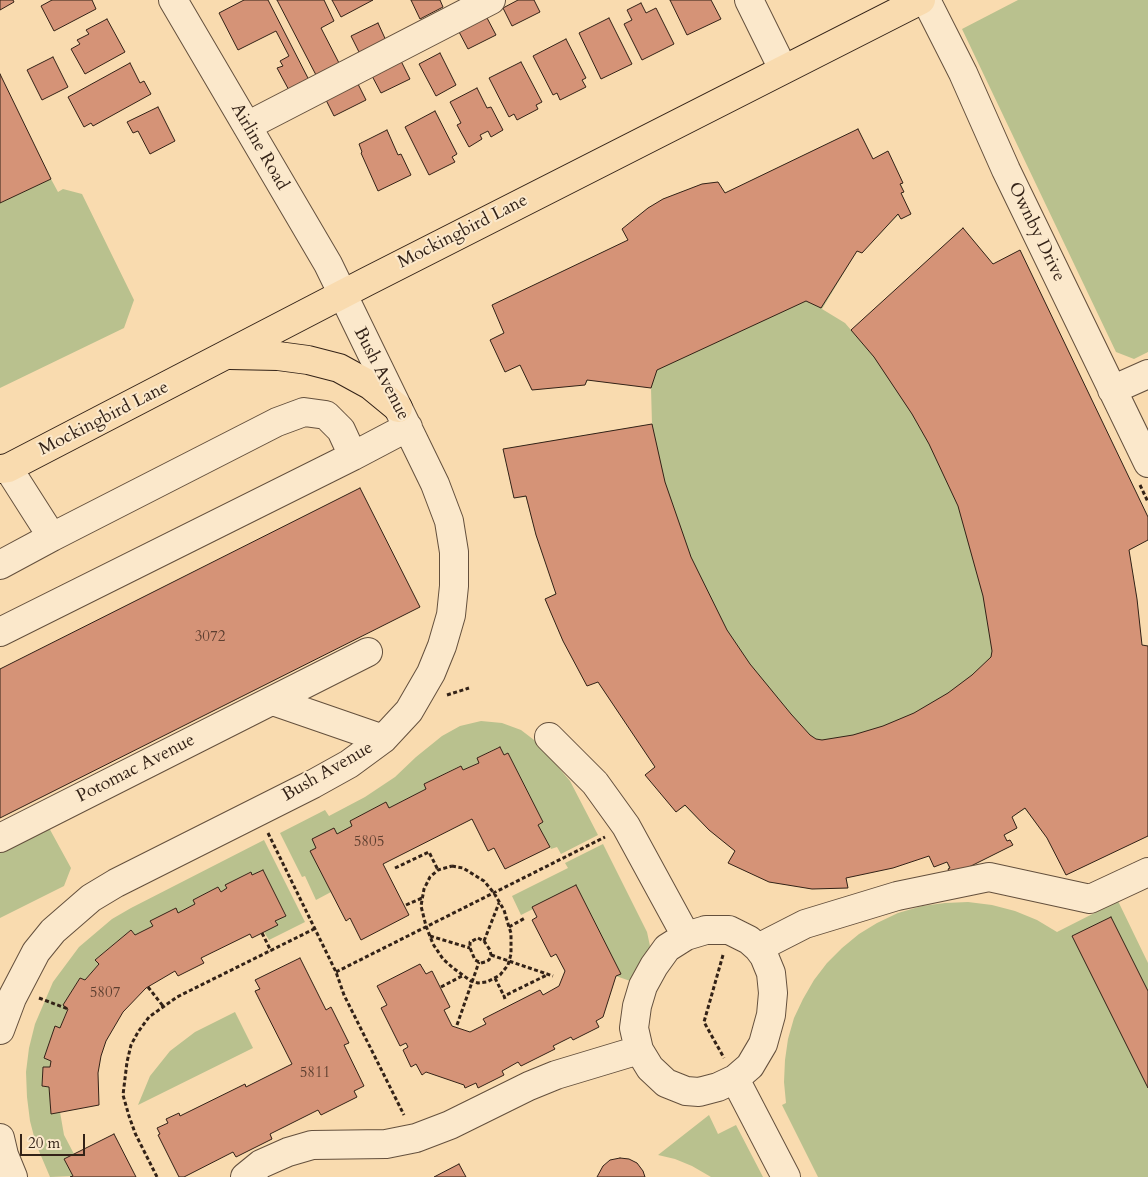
<!DOCTYPE html>
<html>
<head>
<meta charset="utf-8">
<style>
	body { margin:0 }
	#map { position:relative; width:1148px; height:1177px; overflow:hidden; background:#f9dbaf; font-family:Cardo,serif }
	canvas { display:block }
	.scale { position:absolute; left:20px; top:1134px; width:65px; height:22px; box-sizing:border-box; border:2px solid #332217; border-top:0; padding-left:6px; font-size:15px; line-height:18px; white-space:nowrap; color:#332217; -webkit-text-stroke:4px #fbe8cb; paint-order:stroke }
</style>
</head>
<body>
<div id="map">
<canvas width="1148" height="1177"></canvas>
<div class="scale">20 m</div>
</div>
<script>
const ctx = document.querySelector('canvas').getContext('2d');
ctx.lineJoin = 'round';
function fillPath(path, color) { ctx.fillStyle = color; ctx.fill(path, 'evenodd'); }
const toPath = rows => new Path2D(rows.map(r => 'M' + r).join(''));
function stroke(path, color, width, dash) { ctx.strokeStyle = color; ctx.lineWidth = width; ctx.lineCap = dash ? 'butt' : 'round'; ctx.setLineDash(dash || []); ctx.stroke(path); }
function drawText(font, color, halo, rows, align = 'center') {
  ctx.font = font + ' Cardo,serif'; ctx.lineWidth = 4; ctx.setLineDash([]); ctx.textBaseline = 'middle'; ctx.strokeStyle = halo; ctx.fillStyle = color; for (const [text, x, y, turn = 0] of rows) {
    ctx.save(); ctx.translate(x, y); ctx.rotate((+turn || 0) * Math.PI / 180); ctx.textAlign = isNaN(turn) ? turn : align; if (halo) ctx.strokeText(text, 0, 0); ctx.fillText(text, 0, 0); ctx.restore();
  }
}
const green = toPath([
	[1018,0,1148,0,1148,352,1134,359,1116,352,962,29],
	[858,129,873,159,888,151,903,183,901,184,904,192,901,193,911,214,901,219,898,215,862,253,857,251,822,309,845,323,851,330,963,228,993,264,1020,250,1148,517,1148,540,1129,550,1137,599,1142,645,1148,646,1148,836,1066,875,1047,838,1025,809,1012,817,1017,828,1004,835,1007,841,1010,840,1013,845,951,876,947,862,934,867,929,856,846,878,848,888,812,889,769,882,728,863,735,851,709,830,685,806,676,812,645,775,655,767,598,682,587,686,563,641,545,599,556,593,536,535,526,497,514,498,503,449,652,424,651,388,588,380,585,385,532,390,520,365,505,372,490,340,504,333,492,305,628,240,622,229,648,208,663,199,702,184,718,182,725,193],
	[51,179,58,192,63,189,82,194,134,300,124,328,0,388,0,203],
	[481,721,502,723,521,730,538,743,570,781,598,835,561,854,557,847,551,849,538,825,543,822,508,753,504,755,499,747,477,758,479,763,463,770,460,766,424,784,426,789,389,808,386,802,350,821,352,826,311,851,331,892,316,900,305,876,302,877,280,833,325,810,329,816,365,797,395,777,416,757,442,736,460,726],
	[48,826,71,868,64,886,0,918,0,850],
	[264,840,305,922,269,940,264,932,277,925,275,921,286,915,263,870,252,875,250,872,226,885,227,888,221,892,218,887,193,900,195,904,178,913,176,908,150,921,153,926,135,935,131,930,95,960,99,964,85,980,80,978,63,1005,68,1008,60,1028,55,1027,45,1058,51,1061,50,1067,43,1067,42,1086,49,1087,51,1113,60,1112,64,1135,74,1154,64,1159,73,1176,50,1177,36,1144,30,1121,27,1097,26,1072,29,1048,35,1024,53,982,79,947,112,919,131,908],
	[603,844,647,932,650,946,649,957,633,982,616,976,621,974,576,885,533,907,533,909,521,915,512,896,568,868,565,863],
	[1118,901,1148,963,1148,1177,818,1177,782,1105,786,1103,784,1082,785,1060,788,1039,794,1018,803,999,814,980,827,963,842,948,859,934,877,923,898,913,922,906,945,903,968,902,992,905,1015,911,1037,920,1057,932],
	[235,1012,253,1048,138,1105,150,1076,170,1051,195,1032],
	[709,1115,718,1134,736,1125,763,1177,711,1177,692,1166,675,1159,658,1155]
]);
const building = toPath([
	[0,0,13,0,14,2,0,10,0,0],
	[52,0,92,0,96,9,54,31,41,6,52,0],
	[244,0,268,0,311,84,291,94,277,68,283,66,280,61,289,56,276,31,238,50,219,13,244,0],
	[277,0,324,0,334,21,321,28,339,63,316,75,277,0],
	[332,0,373,0,341,17,332,0],
	[411,0,440,0,443,7,420,19,411,0],
	[518,0,534,0,540,12,512,26,503,8,518,0],
	[670,0,711,0,721,19,687,35,670,0],
	[641,3,646,13,656,8,674,44,642,60,624,24,632,20,627,10,641,3],
	[486,16,496,35,468,49,458,30,486,16],
	[609,18,632,64,601,79,579,33,609,18],
	[107,19,125,52,85,74,71,49,80,44,77,40,89,34,86,30,107,19],
	[378,23,388,45,362,58,351,36,378,23],
	[566,39,586,78,582,80,586,87,560,100,557,93,553,95,533,56,566,39],
	[440,53,456,85,436,96,419,64,440,53],
	[53,57,68,87,42,100,27,70,53,57],
	[400,59,410,79,381,93,371,74,400,59],
	[521,62,542,102,536,105,538,109,517,120,514,114,509,117,489,78,521,62],
	[130,63,140,83,144,81,151,94,93,126,91,123,84,127,68,97,130,63],
	[0,74,51,179,0,203,0,74],
	[356,80,366,100,334,116,324,96,356,80],
	[477,88,487,108,491,107,503,130,491,137,488,131,480,135,482,139,469,147,457,125,461,123,450,102,477,88],
	[158,107,175,141,150,154,138,131,133,133,127,122,158,107],
	[435,111,457,154,452,157,455,162,429,175,405,127,435,111],
	[858,129,873,159,888,151,903,183,900,184,904,192,901,193,911,214,901,219,898,214,862,253,857,251,821,308,806,301,657,370,651,388,587,380,585,385,532,390,520,365,505,372,490,340,504,333,492,305,628,240,622,229,648,208,663,199,702,184,718,182,725,193,858,129],
	[387,130,398,155,401,154,411,175,378,191,361,153,362,152,359,144,387,130],
	[963,228,993,264,1020,250,1148,517,1148,540,1129,550,1137,599,1142,645,1148,646,1148,836,1066,875,1047,838,1025,808,1012,817,1017,828,1004,835,1007,841,1010,840,1013,845,951,876,948,869,950,868,947,862,934,867,929,856,893,868,846,878,848,888,812,889,769,882,728,863,735,851,709,830,685,805,676,812,645,775,655,767,598,682,587,686,563,641,545,599,556,594,536,535,526,496,514,498,503,449,652,424,665,482,691,557,727,630,750,664,791,714,810,735,816,739,822,740,853,735,883,726,914,713,948,693,972,675,991,657,992,651,983,596,958,506,929,444,912,414,874,357,851,330,963,228],
	[360,488,420,607,0,818,0,669,360,488],
	[500,747,504,755,508,753,543,822,538,825,550,847,505,869,494,848,488,851,472,819,383,864,409,915,361,940,350,918,346,921,310,851,316,848,312,839,334,828,337,834,352,826,350,821,386,802,389,808,426,789,424,784,461,766,463,770,479,763,477,758,500,747],
	[263,870,286,916,275,921,278,925,252,938,250,934,201,958,204,963,178,976,175,971,146,988,123,1012,106,1041,101,1056,98,1073,99,1105,51,1114,49,1087,42,1086,43,1067,50,1067,51,1061,44,1058,55,1026,60,1028,68,1009,63,1005,80,978,85,980,99,964,95,960,131,930,135,935,153,926,150,921,176,908,178,913,195,904,193,900,218,887,221,892,227,888,225,885,251,872,252,875,263,870],
	[576,885,621,974,616,976,603,1017,596,1021,599,1027,573,1040,571,1037,553,1046,555,1049,521,1066,518,1062,502,1071,504,1075,478,1088,476,1083,465,1088,464,1085,426,1072,422,1075,416,1064,411,1067,403,1050,408,1047,406,1043,400,1046,381,1008,387,1005,377,986,420,964,426,974,432,971,450,1007,444,1010,452,1026,470,1032,486,1024,483,1019,540,990,543,995,559,986,565,971,556,954,551,957,532,920,537,917,532,907,576,885],
	[1111,917,1148,991,1148,1088,1072,936,1111,917],
	[300,958,326,1010,331,1007,349,1043,344,1045,364,1086,354,1091,357,1097,321,1115,318,1110,270,1134,272,1139,236,1157,233,1152,184,1177,179,1177,158,1135,160,1134,157,1128,168,1123,166,1119,179,1113,180,1116,245,1084,246,1087,292,1064,255,991,260,989,255,980,300,958],
	[114,1134,136,1177,70,1177,73,1176,64,1159,114,1134],
	[620,1158,629,1159,637,1163,643,1171,645,1177,597,1177,603,1166,610,1160,620,1158],
	[459,1164,466,1177,434,1177,459,1164]
]);
const path = toPath([
	[1140,485,1148,502],
	[447,695,469,688],
	[268,833,336,972,344,995,404,1115],
	[452,866,463,868,484,881,494,893,504,910,509,927,511,933,511,954,508,965,500,975,487,982,478,983,471,981,453,968,443,959,433,944,426,926,421,906,424,889,430,877,438,870,452,866],
	[395,868,429,852,438,870],
	[406,905,422,898],
	[509,927,525,918],
	[262,933,271,951],
	[430,936,470,948],
	[478,938,484,941,490,950,491,955,489,960,485,962,481,963,475,960,470,948,470,942,478,938],
	[484,941,499,903],
	[491,955,553,976],
	[723,955,704,1022,724,1058],
	[336,972,605,837],
	[495,978,504,996],
	[148,987,163,1006],
	[441,987,462,976],
	[39,998,68,1009],
	[505,999,504,996,547,975],
	[457,1025,479,962],
	[157,1177,135,1133,129,1116,123,1095,127,1062,131,1045,138,1032,149,1017,177,997,314,929]
]);
const minor = toPath([
	[749,0,783,69],
	[926,0,963,73,1006,170,1148,463],
	[247,126,491,0],
	[1112,390,1148,374],
	[8,468,52,537,277,422,304,412,326,415,341,430,353,456,408,427],
	[0,565,52,537],
	[0,632,353,456],
	[273,701,383,739],
	[549,737,595,783,626,826,686,936],
	[0,838,368,652],
	[706,930,729,930,749,940,758,948,764,956,771,973,773,993,771,1015,763,1044,750,1066,735,1079,718,1087,699,1092,686,1091,666,1083,650,1068,639,1050,634,1028,637,1006,643,986,654,966,667,948,686,936,706,930],
	[758,948,805,924,897,896,989,877,1090,899,1148,872],
	[0,1030,12,998,36,952,53,931,91,898,116,883,313,784,349,764,383,739,409,711,431,673,442,646,451,615,454,586,454,552,449,521,435,484,328,264,173,0],
	[735,1079,786,1177],
	[0,1138,4,1155,13,1177],
	[245,1177,261,1164,288,1152,312,1145,386,1144,416,1138,450,1125,529,1086,556,1075,639,1050]
]);
const major = toPath([
	[230,355,278,356,308,360,339,368,370,385,398,408],
	[0,469,8,468,366,282,921,0]
]);
const numberNames = [
	["3072",210,638],
	["5805",369,843],
	["5807",105,994],
	["5811",315,1074]
];
const streetNames = [
	["Airline Road",259,147,60],
	["Mockingbird Lane",463,232,-27],
	["Ownby Drive",1036,232,64],
	["Bush Avenue",381,374,63],
	["Mockingbird Lane",104,419,-27],
	["Potomac Avenue",136,769,-27],
	["Bush Avenue",328,772,-30]
];
fillPath(green, '#b9c18e');
fillPath(building, '#d59377');
stroke(building, '#332217', 1);
stroke(minor, '#64503d', 30);
stroke(major, '#332217', 30);
stroke(path, '#332217', 3, [4, 2.5]);
stroke(minor, '#fbe8cb', 28);
stroke(major, '#f9dbaf', 28);
drawText('15px', '#5c3e2f', null, numberNames);
drawText('18px', '#332217', '#fbe8cb', streetNames);
</script>
</body>
</html>
